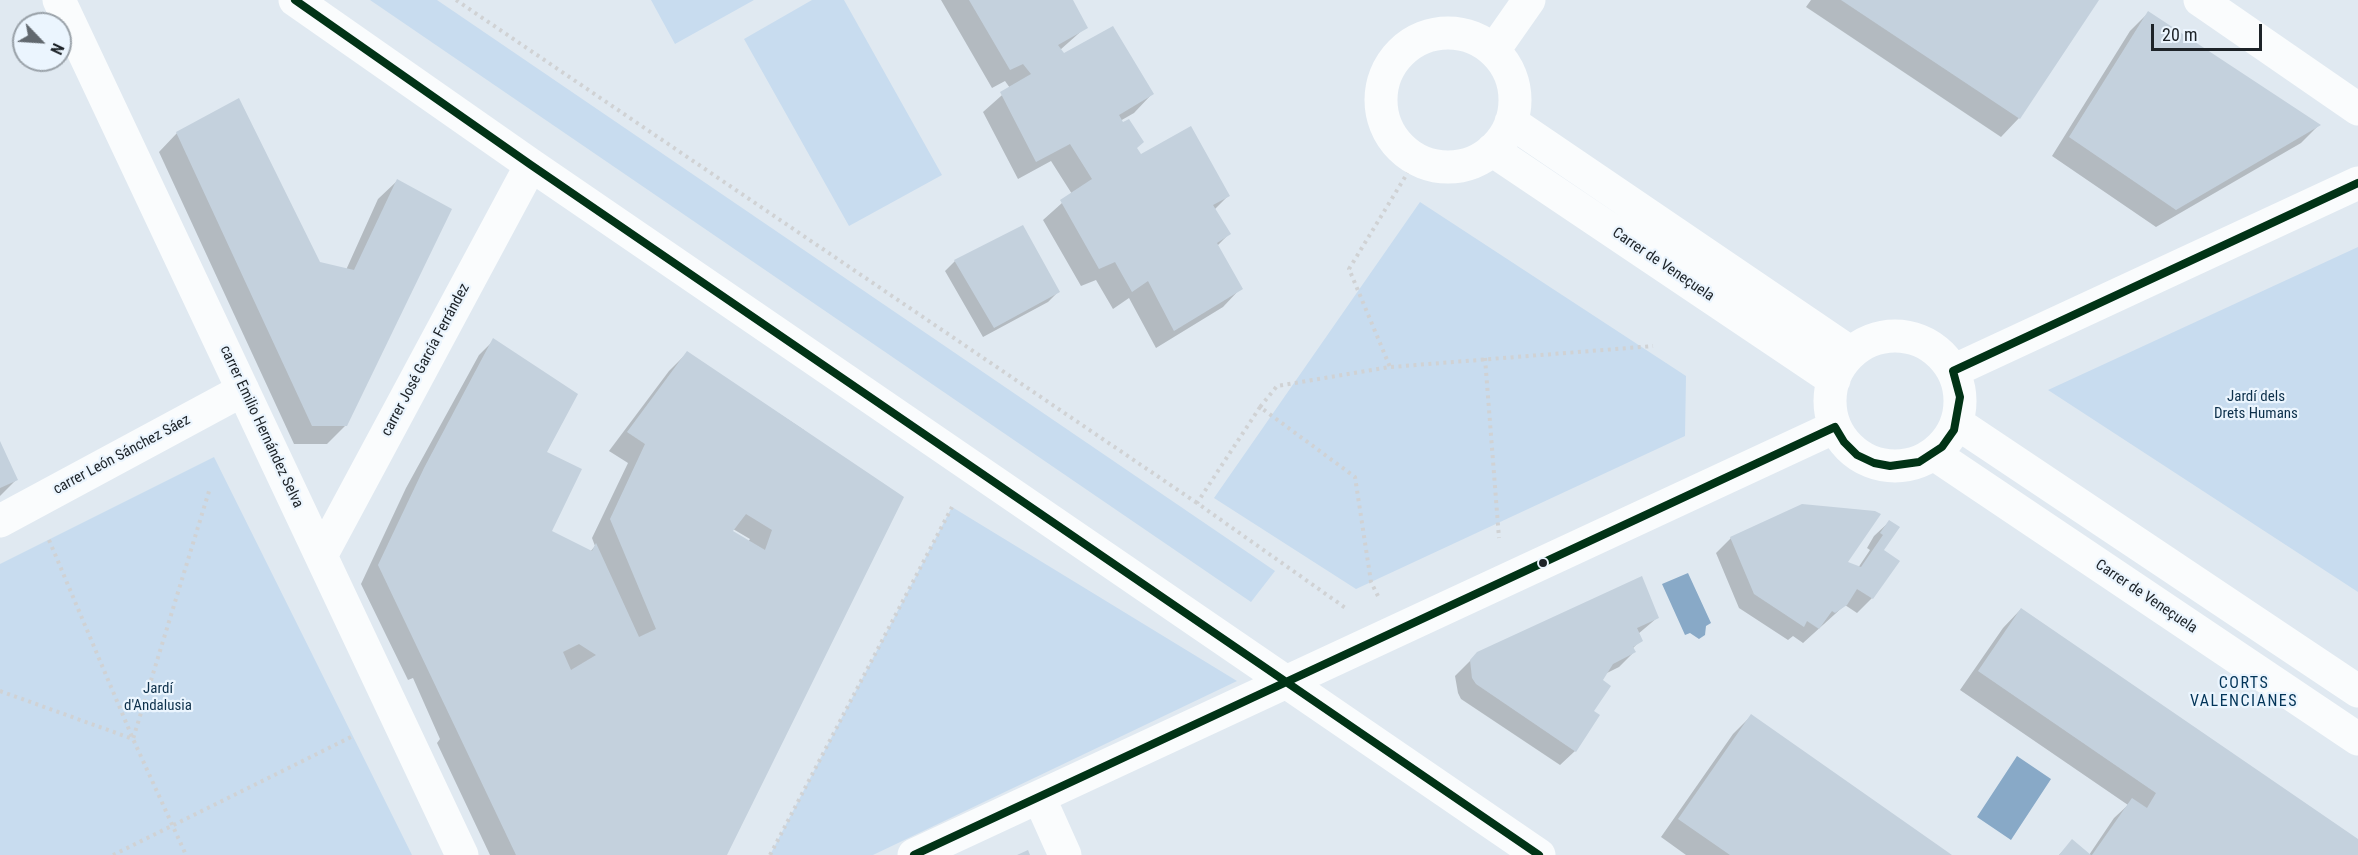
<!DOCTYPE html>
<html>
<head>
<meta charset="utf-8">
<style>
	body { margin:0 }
	#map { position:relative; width:2358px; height:855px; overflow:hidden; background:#e0e9f1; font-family:"Roboto Condensed",sans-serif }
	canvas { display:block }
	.north { position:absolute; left:12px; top:12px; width:60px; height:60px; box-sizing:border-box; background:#ebf5fe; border:2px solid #99a1a8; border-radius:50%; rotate:115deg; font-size:16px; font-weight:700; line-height:24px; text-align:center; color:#1d2328 }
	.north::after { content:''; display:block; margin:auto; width:21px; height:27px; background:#61686e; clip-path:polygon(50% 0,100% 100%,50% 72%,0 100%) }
	.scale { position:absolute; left:2151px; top:24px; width:111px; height:27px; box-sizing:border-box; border:3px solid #1d2328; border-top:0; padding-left:8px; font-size:18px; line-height:21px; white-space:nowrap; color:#1d2328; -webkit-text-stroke:4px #ebf5fe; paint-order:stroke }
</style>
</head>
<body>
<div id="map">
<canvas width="2358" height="855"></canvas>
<div class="north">N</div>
<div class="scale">20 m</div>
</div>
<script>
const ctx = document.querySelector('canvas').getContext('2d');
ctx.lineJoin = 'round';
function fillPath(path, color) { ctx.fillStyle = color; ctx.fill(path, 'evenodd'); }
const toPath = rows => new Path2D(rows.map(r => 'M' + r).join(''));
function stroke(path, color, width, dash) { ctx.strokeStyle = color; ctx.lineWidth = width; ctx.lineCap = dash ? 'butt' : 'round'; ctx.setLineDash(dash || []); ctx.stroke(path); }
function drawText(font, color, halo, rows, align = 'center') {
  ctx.font = font + ' "Roboto Condensed",sans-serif'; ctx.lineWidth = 4.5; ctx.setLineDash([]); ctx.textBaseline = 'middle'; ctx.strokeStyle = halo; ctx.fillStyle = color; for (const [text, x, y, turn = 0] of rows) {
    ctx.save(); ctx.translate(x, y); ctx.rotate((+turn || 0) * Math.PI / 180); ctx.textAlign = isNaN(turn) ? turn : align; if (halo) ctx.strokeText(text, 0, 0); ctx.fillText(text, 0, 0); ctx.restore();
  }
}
const green = toPath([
	[370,0,437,0,1275,571,1251,602],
	[651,0,754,0,675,44],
	[812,0,844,0,942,175,849,226,744,39],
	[1420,202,1686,376,1685,436,1356,589,1214,498],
	[2358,247,2358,592,2048,390],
	[214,457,412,855,0,855,0,564],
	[952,507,1237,681,873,855,770,855]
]);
const water = toPath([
	[1688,573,1711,623,1706,626,1705,635,1699,639,1690,633,1685,635,1662,584],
	[2017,756,2051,779,2011,840,1977,817]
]);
const shadow = toPath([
	[941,0,1071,0,1086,27,1060,50,1063,55,1152,94,1134,113,1120,121,1141,156,1228,196,1214,210,1229,234,1217,246,1241,288,1223,307,1156,348,1129,298,1113,309,1096,280,1081,286,1043,220,1072,194,1051,161,1018,179,983,112,1010,88,1005,81,992,88],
	[1811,0,2097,0,2019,118,2001,137,1806,7],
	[2148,13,2319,125,2301,143,2156,227,2052,156,2130,31],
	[177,133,319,264,346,270,378,199,397,181,345,426,327,444,294,444,159,152],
	[955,261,1058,292,1048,302,983,337,945,271],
	[494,340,545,452,550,532,590,552,595,546,592,538,628,463,609,451,669,371,687,353,804,430,725,855,490,855,437,743,440,739,413,678,408,680,361,584,406,488,479,355],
	[733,529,750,539,748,542,731,531],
	[0,445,16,480,0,496],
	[1889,522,1872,598,1857,613,1845,605,1803,643,1793,636,1788,640,1739,608,1716,553,1731,538,1858,568,1870,550,1867,548,1874,536],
	[2021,609,2358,841,2358,855,2059,855,2072,841,2089,855,2114,818,2128,805,1960,690,2003,628],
	[1657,618,1638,634,1641,640,1632,649,1634,652,1619,667,1605,674,1575,751,1560,765,1461,699,1458,693,1455,676,1478,653],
	[1751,716,1949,855,1686,855,1661,837,1733,734]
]);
const building = toPath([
	[969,0,1073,0,1088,28,1058,45,1064,53,1113,26,1154,94,1119,115,1123,122,1129,119,1144,142,1137,148,1141,154,1191,126,1230,196,1213,205,1231,234,1217,243,1243,289,1174,331,1148,281,1132,292,1115,262,1099,269,1060,200,1092,179,1070,144,1036,162,1000,92,1031,74,1023,64,1010,70],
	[1841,0,2099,0,2020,119],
	[2148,11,2321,125,2176,210,2069,137],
	[239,98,320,262,354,270,397,179,452,209,347,426,312,426,176,132],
	[1023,225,1060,292,994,328,954,260],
	[493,338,578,394,547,452,582,469,552,531,592,551,596,543,639,637,656,629,610,519,645,444,627,432,687,351,904,497,727,855,516,855,378,565,424,468],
	[746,514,772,530,765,550,733,531],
	[579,644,596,655,571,670,563,652],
	[0,441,18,480,0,488],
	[1802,504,1875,511,1881,514,1848,562,1861,567,1883,535,1880,533,1889,520,1900,527,1884,550,1900,561,1873,599,1857,589,1847,605,1835,613,1832,611,1819,629,1807,621,1804,627,1754,594,1730,537],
	[1642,576,1659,618,1637,628,1643,641,1633,647,1636,652,1613,664,1603,680,1611,686,1594,711,1600,715,1576,752,1476,684,1472,678,1470,660,1477,652],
	[2021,608,2358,839,2358,855,2092,855,2132,798,2147,808,2156,793,1978,671],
	[1751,714,1952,855,1730,855,1678,819],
	[2072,839,2091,855,2059,855],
	[1028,850,1030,855,1017,855]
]);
const path = toPath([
	[456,0,1197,503],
	[1485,358,1499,538],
	[1391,367,1653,346],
	[1260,407,1197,503,1347,609],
	[49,540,133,739,186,855],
	[1378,596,1371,582,1355,477,1260,407,1277,386,1390,367,1349,269,1416,159],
	[0,691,133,739,210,488],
	[113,855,353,736],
	[770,855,952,507]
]);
const minor = toPath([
	[59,0,462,855],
	[295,0,531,165,1539,855],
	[2200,0,2358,109],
	'1381 100a67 67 0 1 1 134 0a67 67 0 1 1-134 0Z',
	[1494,50,1529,0],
	[1511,122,1851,353],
	[1492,150,1834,380],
	'1830 401a65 65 0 1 1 130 0a65 65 0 1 1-130 0Z',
	[1953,371,2358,183],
	[1957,423,2358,691],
	[1934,454,2358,739],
	[0,521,243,390],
	[321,556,531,165],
	[1039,797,1065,855],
	[914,855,1835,427]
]);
const bus1 = toPath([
	[295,0,531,165,1539,855],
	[914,855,1835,427,1844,442,1857,455,1874,463,1890,466,1919,462,1942,447,1954,430,1960,397,1953,371,2358,183]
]);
const markers = [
	[1543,563,5,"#1d2328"]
];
const streetNames = [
	["Carrer de Veneçuela",1663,265,34],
	["carrer José García Ferrández",426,360,-62],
	["carrer Emilio Hernández Selva",261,427,65],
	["carrer León Sánchez Sáez",122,455,-28],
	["Carrer de Veneçuela",2146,597,34]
];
const parkNames = [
	["Jardí dels",2256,397],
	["Drets Humans",2256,414],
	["Jardí",158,689],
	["d'Andalusia",158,706]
];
const neighbourhoodNames = [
	["CORTS",2244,684],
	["VALENCIANES",2244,702]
];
fillPath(green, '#c8dcef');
fillPath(water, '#88a9c7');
fillPath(shadow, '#0003');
fillPath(building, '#c4d1dd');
stroke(path, '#d0d2d4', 4, [3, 4.5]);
stroke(minor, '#fafcfd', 33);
stroke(bus1, '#013316', 8);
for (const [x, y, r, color] of markers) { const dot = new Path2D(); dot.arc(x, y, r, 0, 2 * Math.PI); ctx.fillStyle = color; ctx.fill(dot); stroke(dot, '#ebf5fe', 2); }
drawText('15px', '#1d2328', '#ebf5fe', streetNames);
drawText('15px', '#0d304b', '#ebf5fe', parkNames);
ctx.letterSpacing = '1.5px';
drawText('16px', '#023458', '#ebf5fe', neighbourhoodNames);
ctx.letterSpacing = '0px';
</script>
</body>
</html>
